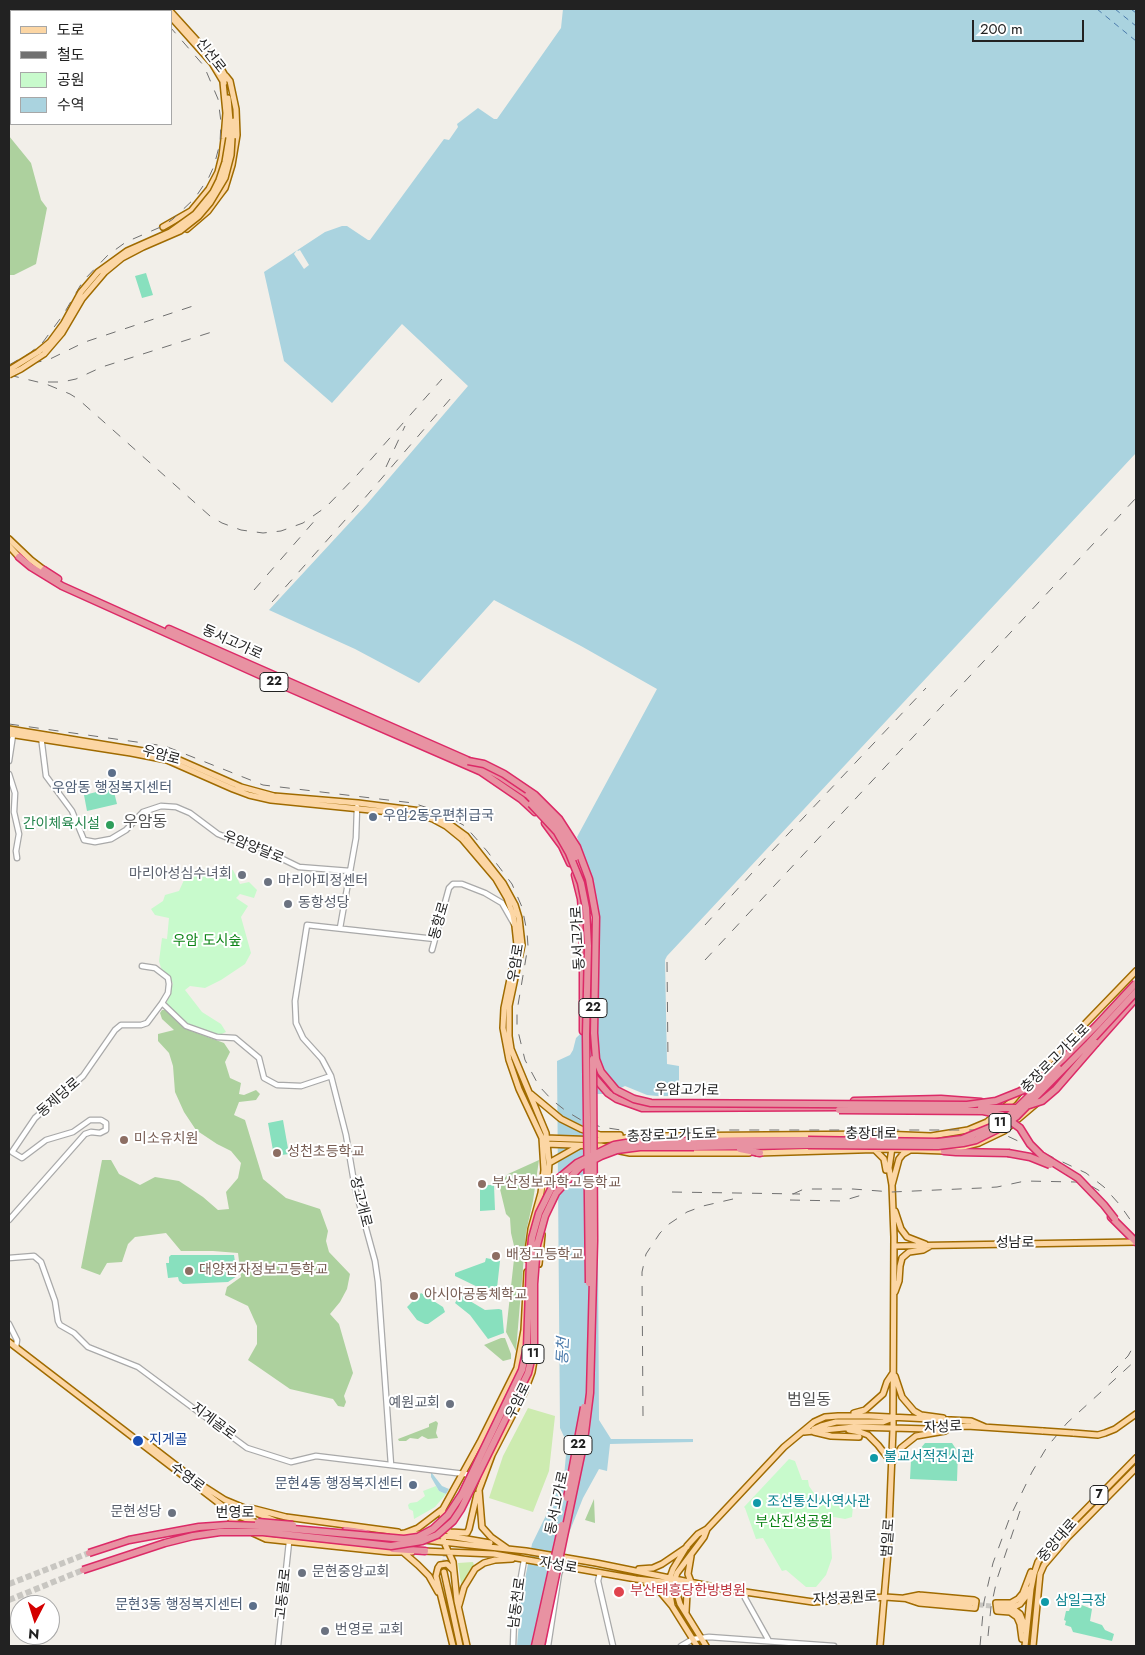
<!DOCTYPE html>
<html>
<head>
<meta charset="utf-8">
<style>
	body { margin:0 }
	#map { position:relative; width:1145px; height:1655px; overflow:hidden; background:#f2efe9; font-family:Jost,"Noto Sans KR",sans-serif }
	canvas { display:block }
	.frame { position:absolute; inset:0; border:10px solid #222; pointer-events:none }
	.legend { position:absolute; left:10px; top:10px; width:162px; height:115px; box-sizing:border-box; background:#fff; border:1px solid #a7a7a7; margin:0; padding:6px 9px; list-style:none; font-size:15px; color:#222 }
	.legend li { display:flex; align-items:center; gap:10px; height:25px }
	.legend b { width:25px; border:1px solid #a7a7a7 }
	.north { position:absolute; left:10px; top:1595px; width:50px; height:50px; box-sizing:border-box; background:#fff; border:1px solid #a7a7a7; border-radius:50%; rotate:185deg; font-size:14px; font-weight:700; line-height:20px; text-align:center; color:#222 }
	.north::after { content:''; display:block; margin:auto; width:18px; height:22px; background:#d40000; clip-path:polygon(50% 0,100% 100%,50% 72%,0 100%) }
	.scale { position:absolute; left:972px; top:20px; width:112px; height:22px; box-sizing:border-box; border:2px solid #222; border-top:0; padding-left:6px; font-size:15px; line-height:18px; white-space:nowrap; color:#222; -webkit-text-stroke:4px #fff; paint-order:stroke }
</style>
</head>
<body>
<div id="map">
<canvas width="1145" height="1655"></canvas>
<div class="frame"></div>
<ul class="legend">
<li><b style="height:6px;background:#fcd6a4"></b>도로</li>
<li><b style="height:6px;background:#707070"></b>철도</li>
<li><b style="height:14px;background:#c8facc"></b>공원</li>
<li><b style="height:14px;background:#aad3df"></b>수역</li>
</ul>
<div class="north">N</div>
<div class="scale">200 m</div>
</div>
<script>
const ctx = document.querySelector('canvas').getContext('2d');
ctx.lineJoin = 'round';
function fillPath(path, color) { ctx.fillStyle = color; ctx.fill(path, 'evenodd'); }
const toPath = rows => new Path2D(rows.map(r => 'M' + r).join(''));
function stroke(path, color, width, dash) { ctx.strokeStyle = color; ctx.lineWidth = width; ctx.lineCap = dash ? 'butt' : 'round'; ctx.setLineDash(dash || []); ctx.stroke(path); }
function drawText(font, color, halo, rows, align = 'center') {
  ctx.font = font + ' Jost,"Noto Sans KR",sans-serif'; ctx.lineWidth = 4; ctx.setLineDash([]); ctx.textBaseline = 'middle'; ctx.strokeStyle = halo; ctx.fillStyle = color; for (const [text, x, y, turn = 0] of rows) {
    ctx.save(); ctx.translate(x, y); ctx.rotate((+turn || 0) * Math.PI / 180); ctx.textAlign = isNaN(turn) ? turn : align; if (halo) ctx.strokeText(text, 0, 0); ctx.fillText(text, 0, 0); ctx.restore();
  }
}
const grass = toPath([
	[528,1408,555,1416,549,1471,533,1512,489,1498,503,1456],
	[473,1562,474,1565,469,1571,463,1584,461,1584,458,1563]
]);
const forest = toPath([
	[9,136,31,163,41,200,47,208,36,264,14,275,9,275],
	[162,1010,166,1010,186,1029,224,1043,230,1052,225,1062,230,1078,241,1083,239,1094,244,1095,256,1090,260,1094,256,1100,239,1102,234,1115,245,1120,263,1179,286,1198,320,1209,328,1231,326,1241,329,1252,350,1274,347,1289,340,1302,330,1314,339,1324,353,1373,344,1396,346,1402,344,1407,338,1406,333,1399,290,1389,248,1360,257,1344,257,1326,248,1306,225,1295,227,1287,241,1277,238,1253,213,1251,181,1251,166,1233,135,1237,128,1244,122,1262,107,1263,100,1275,81,1268,102,1160,111,1160,119,1174,140,1185,155,1177,179,1181,203,1197,218,1210,229,1209,226,1192,238,1178,241,1163,231,1151,217,1144,196,1130,184,1112,175,1092,173,1066,169,1053,158,1041,158,1034,174,1030,162,1019,160,1013],
	[539,1160,533,1201,526,1232,516,1351,506,1332,515,1250,511,1233,510,1218,506,1214,499,1185,508,1174],
	[501,1338,505,1338,511,1354,511,1359,503,1361,484,1345],
	[436,1421,438,1423,436,1433,438,1438,428,1439,422,1436,418,1439,410,1438,406,1441,399,1441,398,1439,429,1427,429,1424],
	[594,1499,595,1523,585,1520]
]);
const park = toPath([
	[206,869,213,875,222,874,228,869,233,870,240,884,249,882,257,890,254,898,240,894,236,898,248,906,241,917,251,953,245,964,221,980,205,988,190,986,185,990,202,1012,221,1024,226,1032,217,1036,187,1024,166,1005,173,983,161,968,159,961,162,938,167,939,169,918,155,915,151,909,163,901,165,895,179,891,184,880],
	[789,1459,795,1461,802,1480,808,1480,809,1486,816,1496,824,1500,848,1501,853,1506,852,1517,845,1519,834,1517,829,1519,832,1558,826,1575,816,1587,806,1587,786,1570,782,1571,763,1538,756,1539,745,1508,744,1507],
	[436,1486,439,1491,446,1494,435,1507,414,1519,413,1511,409,1509,408,1505,410,1503,417,1502,425,1496,423,1491]
]);
const pitch = toPath([
	[146,273,153,295,142,298,135,276],
	[113,788,117,804,87,811,84,795],
	[283,1120,289,1154,274,1156,268,1123],
	[480,1185,494,1185,495,1210,480,1211],
	[171,1255,234,1255,237,1276,228,1282,183,1284,179,1281,178,1277,168,1278,166,1263,169,1263,169,1257],
	[486,1258,500,1261,497,1288,486,1291,455,1276,455,1273,485,1262],
	[421,1293,443,1307,445,1312,428,1324,425,1324,417,1320,407,1307],
	[460,1295,485,1310,499,1309,502,1310,504,1333,488,1339,470,1315,455,1303],
	[925,1443,952,1443,958,1452,957,1481,910,1479,911,1460],
	[1079,1604,1092,1609,1090,1621,1102,1625,1105,1630,1114,1634,1112,1641,1073,1632,1071,1627,1065,1625,1066,1621,1064,1620,1066,1611,1069,1611,1071,1605]
]);
const water = toPath([
	[563,9,1136,9,1136,453,667,956,665,960,667,1064,679,1066,679,1096,657,1096,647,1095,625,1086,608,1094,597,1094,599,1420,611,1439,693,1439,693,1442,610,1444,607,1471,599,1469,583,1498,561,1553,543,1646,517,1646,521,1599,532,1544,553,1501,551,1499,564,1477,567,1443,560,1428,557,1061,570,1055,573,1050,576,1038,598,1017,597,909,589,869,577,837,657,689,581,646,494,600,419,683,355,649,269,610,367,504,468,386,402,324,332,403,284,361,264,272,325,232,342,226,347,226,368,240,370,240,444,139,449,140,458,127,457,124,478,108,494,119,497,119,561,28],
	[431,1472,442,1486,449,1489,446,1494,439,1491,431,1477]
]);
const pier = toPath([
	[297,250,298,251,300,250,309,265,304,269,294,254]
]);
const ferry = toPath([
	[1097,9,1136,41],
	[1115,9,1136,26],
	[1131,9,1136,13]
]);
const majorTunnel = toPath([
	[444,1572,446,1548],
	[971,1604,1000,1607]
]);
const highwayTunnel = toPath([
	[9,1584,89,1553],
	[9,1600,83,1570]
]);
const minor = toPath([
	[41,736,46,776,72,811,84,840,95,842,111,839,126,830,143,812,161,806,176,807,190,813,218,834,233,840,250,843,299,867,350,871],
	[9,761,13,735],
	[9,774,15,793,14,812,19,834,16,851,17,858],
	[340,928,356,838,357,807],
	[432,950,449,888,453,884,462,884,485,893,502,903,514,924],
	[162,1003,186,1026,217,1037,235,1038,259,1058,264,1078,277,1085,301,1086,331,1076],
	[9,1220,85,1134,91,1132,100,1133,106,1130,106,1123,101,1120,90,1120,73,1132,46,1140,22,1158,12,1152,35,1118,83,1076,115,1030,121,1025,141,1025,147,1023,162,1003,168,993,169,984,168,978,155,968,142,966],
	[9,1258,34,1256,41,1262,55,1301,58,1321,60,1325,74,1333,88,1347,138,1367,247,1448,291,1462,316,1456,473,1475],
	[9,1324,17,1340,16,1347],
	[391,1465,378,1282,375,1261,355,1188,346,1135,331,1076,322,1059,303,1038,296,1023,295,1001,307,925,435,939],
	[600,1573,598,1581,613,1646],
	[746,1592,745,1598,769,1641],
	[278,1646,289,1542],
	[513,1646,514,1617,524,1560],
	[548,1646,559,1574,562,1566],
	[681,1646,693,1639,709,1637,834,1646]
]);
const major = toPath([
	[163,9,166,11],
	[171,12,219,65,227,79],
	[171,17,212,63,224,83],
	[228,98,230,121,229,138],
	[232,138,234,121],
	[163,227,191,211,209,189,218,172,222,156,224,139,226,113,223,82],
	[187,229,208,211,219,196,225,188,232,165,237,135,236,109,230,81,226,76],
	[9,539,31,560,44,570],
	[9,546,19,557],
	[9,729,168,755,241,787,274,796,358,803,421,811,434,815,444,820,466,836,503,883,515,905,519,918,522,945,509,1006,509,1036,511,1049,546,1133,549,1163,547,1194],
	[9,734,131,753,167,760,233,789,249,795,271,800,420,815,433,819,446,826,462,839,496,879,507,898,513,915,515,926,517,945,504,1008,503,1028,509,1060,519,1089,542,1138,544,1170,541,1193,531,1229,527,1259],
	[531,1094,561,1119,581,1129,600,1135,620,1135],
	[545,1138,600,1140,653,1136,881,1134,931,1136,968,1130,987,1122,1013,1100,1022,1089,1136,971],
	[546,1144,601,1146,610,1148],
	[875,1150,884,1159,886,1170],
	[620,1151,630,1153,749,1153],
	[757,1153,891,1149,944,1151,963,1147,979,1143,1004,1131,1037,1103],
	[549,1163,579,1146],
	[892,1185,899,1159,903,1154,910,1150],
	[895,1211,901,1229,907,1237,925,1244],
	[894,1246,1136,1242],
	[539,1264,542,1235],
	[895,1292,899,1281,900,1266,902,1258,909,1252,923,1250,930,1246],
	[9,1342,233,1514,260,1524],
	[895,1376,902,1397,914,1411,921,1415,943,1418],
	[854,1413,865,1410,883,1394,887,1382,893,1373],
	[814,1429,821,1426,836,1422,883,1422,893,1418],
	[849,1430,860,1432,868,1435,878,1445,892,1463],
	[804,1432,854,1427,929,1429,967,1426,1043,1431],
	[814,1432,831,1436,859,1437],
	[1073,1433,1098,1435,1105,1433,1115,1429,1136,1414],
	[143,1440,200,1484,225,1500,278,1522],
	[892,1463,901,1448,916,1436,945,1431],
	[222,1506,231,1519,242,1526],
	[251,1508,286,1517,398,1532],
	[443,1509,441,1528,444,1542,453,1562,457,1601,467,1646],
	[443,1528,450,1532,467,1533,469,1529,477,1494],
	[253,1533,266,1539,389,1552,412,1552],
	[407,1533,455,1537,490,1543],
	[335,1535,381,1541,398,1541],
	[392,1535,405,1533,418,1528,443,1509,480,1442,517,1368,524,1330,527,1272],
	[424,1540,526,1551,596,1563,709,1586],
	[508,1549,491,1537,482,1527,479,1490,492,1455,524,1393,532,1372,535,1355],
	[423,1551,494,1554,636,1579,718,1588,813,1602,885,1597,971,1603],
	[403,1552,418,1565,429,1576,438,1592],
	[691,1556,688,1574,691,1582],
	[639,1569,653,1568,662,1564,687,1547],
	[453,1570,447,1564,440,1565,438,1568,436,1576,453,1646],
	[444,1572,460,1646],
	[646,1583,656,1587,672,1606],
	[919,1595,974,1600,976,1601,975,1608,919,1603,904,1598,919,1595],
	[459,1605,464,1587,475,1569,484,1563,495,1560,512,1559],
	[1000,1607,1012,1608],
	[1012,1608,1020,1604,1027,1595,1028,1589],
	[1012,1608,1020,1614,1024,1624,1024,1630],
	[686,1612,687,1593,691,1586],
	[1022,1639,1020,1624,1017,1617,1010,1612,997,1611,996,1603,1011,1603,1018,1599,1023,1593,1031,1572],
	[697,1646,672,1606,668,1583,673,1569,687,1546,698,1534,707,1529,784,1447,814,1422,825,1417,838,1416,869,1416,971,1421,985,1427],
	[706,1646,680,1604,677,1594,675,1579,677,1573,704,1537,707,1529],
	[880,1646,888,1552,893,1429,894,1237,892,1185,889,1168,892,1148],
	[1025,1646,1031,1589,1034,1574,1038,1562,1048,1548,1136,1458],
	[1033,1646,1040,1574,1044,1565,1068,1537,1136,1468]
]);
const highway = toPath([
	[19,557,31,567,62,586,282,685,482,772],
	[44,570,58,579],
	[169,629,483,767,501,777,528,795],
	[480,771,521,799,535,812],
	[545,823,562,846,570,863],
	[575,875,581,899,583,921,583,1031],
	[1096,1043,1136,998],
	[587,1059,595,1078,608,1093,617,1099,642,1108,844,1107],
	[854,1101,941,1099,981,1102],
	[964,1108,981,1108],
	[694,1141,808,1140],
	[694,1147,808,1145],
	[740,1149,760,1153],
	[944,1151,956,1152,1008,1153],
	[1111,1217,1136,1242],
	[346,1530,366,1533],
	[393,1549,425,1551]
]);
const rail = toPath([
	[151,9,153,11],
	[9,365,30,353,43,342,63,315,83,281,108,255,126,242,163,226,173,219,195,198,209,177,214,166,220,143,221,122,218,99,204,66,171,28],
	[12,367,48,360,85,342,196,305],
	[9,375,46,384,70,394,78,399,210,516,222,523,241,530,263,533,281,531,303,523,326,507,358,474,442,379],
	[48,382,62,382,76,379,102,367,215,331],
	[386,467,405,426],
	[254,590,317,518],
	[272,602,363,500,451,398],
	[9,724,165,746,263,785,413,803,440,812,465,826,487,851,512,884,522,907,527,932,528,946,517,1011,517,1027,525,1060,539,1086,552,1100,566,1111,581,1120,601,1127,621,1130,979,1130,1001,1133,1086,1173,1104,1187,1120,1205,1136,1228],
	[705,925,771,852,926,688],
	[705,960,1136,498],
	[667,962,668,1060],
	[672,1192,800,1194],
	[793,1194,804,1189,853,1189,892,1192,981,1188,997,1187,1025,1181,1076,1182,1093,1187,1105,1194],
	[790,1200,842,1201,862,1195],
	[1111,1373,1128,1356,1136,1342],
	[643,1416,642,1272,646,1254,660,1233,669,1224,687,1212,703,1206,733,1199],
	[988,1636,991,1607,997,1579,1020,1511],
	[980,1646,984,1602,993,1563,1010,1517,1032,1472,1047,1447,1067,1423,1136,1360]
]);
const majorBridge = toPath([
	[9,370,38,352,50,342,64,323,81,292,98,272,127,251,170,232,195,214,213,192,219,180,225,162,229,138],
	[9,375,21,369,44,354,62,333,82,299,105,272,122,258,143,247,180,231,199,216,210,203,225,178,231,155,232,138],
	[1043,1431,1073,1433]
]);
const highwayBridge = toPath([
	[468,761,484,764,504,774,535,795,559,819,577,847,589,879,596,917,594,1033,596,1059,601,1072,616,1090,634,1099,651,1103,815,1104,967,1105,996,1101,1026,1089,1043,1077,1064,1058,1098,1024],
	[528,795,561,829,576,857],
	[531,804,557,832,569,853,581,883,586,908,588,946,586,1035,589,1283],
	[1096,1026,1136,983],
	[981,1108,1020,1108,1042,1101,1056,1089,1096,1043],
	[839,1110,983,1111,1002,1115,1020,1128,1030,1144,1041,1155,1078,1178,1104,1205,1115,1219],
	[808,1140,938,1142,962,1139,999,1124,1013,1112,1058,1068],
	[808,1145,938,1146,963,1143,976,1140,1002,1127,1017,1116,1089,1043,1136,992],
	[1008,1153,1030,1157,1050,1165],
	[567,1498,584,1407],
	[258,1522,293,1525],
	[89,1553,129,1540,199,1527,228,1525,260,1526,404,1539,418,1537,433,1529,448,1515,462,1494,522,1370,527,1347,530,1261,532,1238,539,1213,551,1189,559,1178,577,1163,614,1145,638,1141,694,1141],
	[83,1570,165,1543,193,1536,220,1532,263,1532,391,1546,422,1541,437,1535,453,1521,461,1509,528,1373,534,1348,534,1284,537,1245,545,1216,556,1193,580,1167,601,1156,617,1150,640,1147,694,1147],
	[535,1646,562,1525],
	[541,1646,584,1441,590,1393,594,1241,593,1059]
]);
const markers = [
	[112,773,5,"#5c6f8a"],
	[373,817,5,"#5c6f8a"],
	[110,825,5,"#2e9e5b"],
	[242,875,5,"#6b7280"],
	[268,882,5,"#6b7280"],
	[288,904,5,"#6b7280"],
	[124,1140,5,"#8d6e63"],
	[277,1153,5,"#8d6e63"],
	[482,1184,5,"#8d6e63"],
	[496,1256,5,"#8d6e63"],
	[189,1271,5,"#8d6e63"],
	[414,1296,5,"#8d6e63"],
	[450,1404,5,"#6b7280"],
	[138,1441,6,"#1a4fb4"],
	[874,1458,5,"#0f9aa8"],
	[413,1485,5,"#5c6f8a"],
	[757,1503,5,"#0f9aa8"],
	[172,1513,5,"#6b7280"],
	[302,1573,5,"#6b7280"],
	[619,1592,6,"#e0444e"],
	[1045,1602,5,"#0f9aa8"],
	[253,1606,5,"#5c6f8a"],
	[325,1631,5,"#6b7280"]
];
const shields = [
	[274,682,28],
	[593,1008,28],
	[1000,1123,22],
	[533,1354,22],
	[578,1445,28],
	[1099,1495,18]
];
const shieldNames = [
	["22",274,682],
	["22",593,1008],
	["11",1000,1123],
	["11",533,1354],
	["22",578,1445],
	["7",1099,1495]
];
const streetNames = [
	["신선로",210,56,52],
	["동서고가로",232,643,24],
	["우암로",161,756,15],
	["우암양달로",253,848,22],
	["동항로",440,921,-74],
	["동서고가로",579,938,-93],
	["우암로",517,963,-81],
	["충장로고가도로",1056,1059,-45],
	["우암고가로",687,1091,1],
	["동제당로",59,1098,-41],
	["충장대로",871,1135],
	["충장로고가도로",672,1136,-2],
	["장고개로",360,1202,76],
	["성남로",1015,1244],
	["우암로",519,1401,-64],
	["지게골로",213,1422,37],
	["자성로",943,1428,-3],
	["수영로",187,1478,37],
	["동서고가로",558,1503,-78],
	["번영로",235,1514],
	["범일로",889,1538,-86],
	["중앙대로",1058,1541,-49],
	["자성로",558,1566,10],
	["고동골로",284,1594,-84],
	["자성공원로",845,1599,-3],
	["남동천로",518,1603,-82]
];
const serviceNames = [
	["우암동 행정복지센터",112,789,"center"],
	["우암2동우편취급국",383,817,"left"],
	["문현4동 행정복지센터",403,1485],
	["문현3동 행정복지센터",243,1606]
];
const leisureNames = [
	["간이체육시설",100,825]
];
const worshipNames = [
	["마리아성심수녀회",232,875,"right"],
	["마리아피정센터",278,882],
	["동항성당",298,904],
	["예원교회",440,1404,"right"],
	["문현성당",162,1513,"right"],
	["문현중앙교회",312,1573],
	["번영로 교회",335,1631]
];
const parkNames = [
	["우암 도시숲",207,942],
	["부산진성공원",794,1523]
];
const educationNames = [
	["미소유치원",134,1140],
	["성천초등학교",287,1153],
	["부산정보과학고등학교",492,1184],
	["배정고등학교",506,1256],
	["대양전자정보고등학교",199,1271],
	["아시아공동체학교",424,1296]
];
const transitNames = [
	["지게골",149,1441]
];
const cultureNames = [
	["불교서적전시관",884,1458],
	["조선통신사역사관",767,1503],
	["삼일극장",1055,1602]
];
const healthNames = [
	["부산태흥당한방병원",630,1592]
];
const waterNames = [
	["동천",564,1351,-87]
];
const quarterNames = [
	["우암동",145,823],
	["범일동",809,1401]
];
fillPath(grass, '#cdebb0');
fillPath(forest, '#add19e');
fillPath(park, '#c8facc');
fillPath(pitch, '#88e0be');
fillPath(water, '#aad3df');
fillPath(pier, '#f2efe9');
stroke(ferry, '#4a7aab', 1, [6, 5]);
stroke(majorTunnel, '#c8c6c1', 5, [5, 2.5]);
stroke(highwayTunnel, '#c8c6c1', 6, [6, 3]);
stroke(minor, '#a9a9a9', 7);
stroke(major, '#a06b00', 8);
stroke(highway, '#dc2a67', 9);
stroke(minor, '#fff', 4.5);
stroke(major, '#fcd6a4', 5);
stroke(highway, '#e892a2', 6);
stroke(rail, '#707070', 1, [10, 10]);
stroke(majorBridge, '#a06b00', 8, []);
stroke(highwayBridge, '#dc2a67', 9, []);
stroke(majorBridge, '#fcd6a4', 5);
stroke(highwayBridge, '#e892a2', 6);
for (const [x, y, r, color] of markers) { const dot = new Path2D(); dot.arc(x, y, r, 0, 2 * Math.PI); ctx.fillStyle = color; ctx.fill(dot); stroke(dot, '#fff', 2); }
for (const [x, y, w] of shields) { const box = new Path2D(); box.roundRect(x - w / 2, y - 9.5, w, 19, 4); ctx.fillStyle = '#fff'; ctx.fill(box); stroke(box, '#222', 1); }
drawText('bold 12px', '#222', null, shieldNames);
drawText('14px', '#222', '#fff', streetNames);
drawText('14px', '#4e5e75', '#fff', serviceNames, 'right');
drawText('14px', '#27864d', '#fff', leisureNames, 'right');
drawText('14px', '#5b616d', '#fff', worshipNames, 'left');
drawText('14px', '#0c8416', '#fff', parkNames);
drawText('14px', '#785e54', '#fff', educationNames, 'left');
drawText('14px', '#164399', '#fff', transitNames, 'left');
drawText('14px', '#0d838f', '#fff', cultureNames, 'left');
drawText('14px', '#be3a42', '#fff', healthNames, 'left');
drawText('italic 15px', '#4a7aab', '#fff', waterNames);
drawText('16px', '#555', '#fff', quarterNames);
</script>
</body>
</html>
